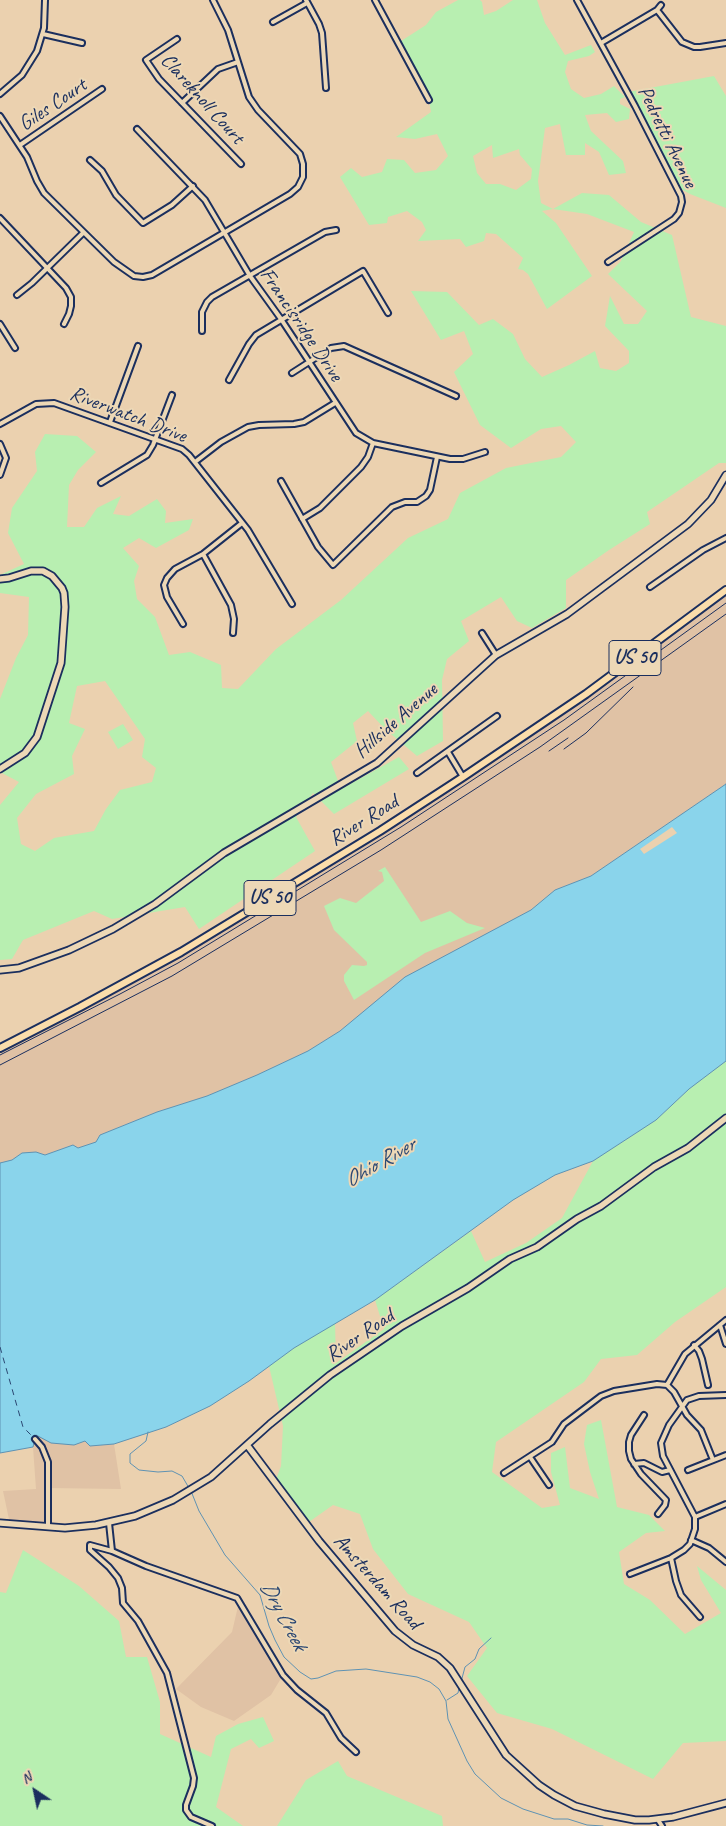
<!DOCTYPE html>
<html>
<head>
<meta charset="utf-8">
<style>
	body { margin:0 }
	#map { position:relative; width:726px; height:1826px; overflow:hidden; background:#ebd1af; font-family:Caveat,sans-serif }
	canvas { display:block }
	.north { position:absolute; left:10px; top:1766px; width:50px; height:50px; -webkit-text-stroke:4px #edd8b6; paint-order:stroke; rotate:326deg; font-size:14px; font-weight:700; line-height:20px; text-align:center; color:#1b2f5e }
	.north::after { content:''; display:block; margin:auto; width:18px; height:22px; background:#1b2f5e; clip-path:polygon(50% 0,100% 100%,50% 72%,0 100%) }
</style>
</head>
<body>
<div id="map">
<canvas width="726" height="1826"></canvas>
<div class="north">N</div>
</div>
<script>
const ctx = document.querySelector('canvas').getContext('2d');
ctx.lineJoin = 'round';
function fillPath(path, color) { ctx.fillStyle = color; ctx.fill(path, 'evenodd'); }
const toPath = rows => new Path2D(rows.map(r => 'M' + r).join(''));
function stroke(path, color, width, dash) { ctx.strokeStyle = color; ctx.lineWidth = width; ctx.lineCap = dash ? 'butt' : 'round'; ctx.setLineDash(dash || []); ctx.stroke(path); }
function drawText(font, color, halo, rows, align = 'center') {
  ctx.font = font + ' Caveat,sans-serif'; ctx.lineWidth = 4; ctx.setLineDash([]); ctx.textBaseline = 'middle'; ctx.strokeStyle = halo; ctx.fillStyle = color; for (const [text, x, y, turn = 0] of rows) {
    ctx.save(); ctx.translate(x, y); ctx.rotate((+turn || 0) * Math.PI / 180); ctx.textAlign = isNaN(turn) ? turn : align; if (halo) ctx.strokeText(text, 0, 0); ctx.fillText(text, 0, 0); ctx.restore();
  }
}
const built = toPath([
	[726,590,726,784,591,876,555,890,531,910,308,1051,257,1075,207,1096,157,1112,100,1135,96,1142,78,1148,73,1145,45,1155,36,1152,22,1153,12,1160,0,1163,0,1048,132,979,380,831,534,730],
	[36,1435,74,1445,85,1441,90,1446,114,1444,121,1489,48,1488,48,1527,10,1524,3,1491,36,1489,33,1447],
	[239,1602,283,1675,271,1695,234,1721,201,1707,176,1689,232,1632]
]);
const green = toPath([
	[458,0,480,0,482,2,484,15,496,11,513,0,537,0,545,23,565,55,591,45,595,52,589,56,568,61,565,72,571,89,584,98,601,94,614,86,625,97,620,99,620,104,630,109,629,119,616,122,607,113,585,115,591,131,623,161,626,173,609,175,599,152,585,143,585,155,566,155,560,124,545,128,538,181,541,203,553,209,582,193,609,195,641,222,672,235,691,317,726,326,726,463,719,463,647,512,650,524,609,550,566,580,566,608,532,628,517,621,501,597,461,621,469,641,447,659,442,680,443,741,417,756,385,729,368,711,353,723,357,741,331,762,341,789,399,757,409,769,334,814,313,793,296,817,315,851,199,929,185,907,112,919,94,911,23,940,12,959,0,960,0,805,19,782,0,772,0,699,16,658,28,635,29,597,0,593,0,575,24,564,8,533,12,508,37,471,35,452,45,434,77,436,96,452,78,470,69,485,67,527,84,527,97,508,121,496,113,514,129,516,157,499,166,511,165,523,193,519,189,530,156,548,139,538,123,548,139,566,134,581,137,599,155,617,169,655,190,652,221,665,222,688,238,689,276,649,341,600,408,538,448,519,460,493,506,468,561,457,576,442,561,426,541,429,511,448,480,425,454,372,473,354,464,331,441,340,411,291,447,292,479,325,493,319,513,334,525,359,542,377,569,365,595,351,600,368,616,371,629,363,629,351,605,326,610,296,624,324,638,324,647,311,608,274,621,261,634,232,587,214,553,209,542,211,556,223,592,276,547,309,528,274,523,270,518,269,523,258,496,234,486,233,484,241,466,247,460,239,418,241,426,230,422,222,407,211,388,217,387,223,369,225,340,177,351,168,362,177,382,172,387,159,404,160,415,173,436,170,448,156,437,134,415,139,396,137,431,112,429,100,398,43,426,25,436,12],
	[492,145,493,158,519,149,520,155,532,169,531,179,516,190,500,184,486,184,477,173,473,156],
	[105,681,145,739,142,757,156,768,152,782,120,790,106,809,94,831,54,838,35,851,21,844,17,818,36,794,74,774,72,756,85,729,69,723,77,686],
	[714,76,726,96,726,208,690,194,676,186,628,92],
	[123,724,133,740,118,749,108,732],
	[385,867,421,922,450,911,467,923,485,928,425,953,354,1000,344,981,344,975,352,965,364,966,367,965,367,962,334,930,324,906,340,898,356,903,384,881,382,872,378,871],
	[726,1061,726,1287,675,1322,637,1355,601,1359,584,1382,496,1442,492,1472,542,1508,560,1505,551,1472,551,1453,565,1447,570,1488,599,1499,590,1472,584,1444,587,1425,601,1420,617,1507,649,1515,665,1531,646,1533,619,1552,624,1584,650,1600,685,1634,721,1613,701,1580,697,1566,726,1590,726,1741,683,1743,653,1779,552,1729,497,1713,467,1676,487,1648,469,1622,408,1594,373,1549,360,1514,333,1505,306,1524,275,1482,281,1466,283,1426,269,1366,294,1348,335,1322,336,1363,384,1329,375,1300,471,1231,485,1262,526,1243,562,1218,593,1161,656,1120,689,1089],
	[23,1550,79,1586,119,1621,126,1657,147,1657,160,1702,160,1734,211,1757,216,1736,238,1724,263,1717,274,1741,259,1748,251,1739,231,1749,216,1807,243,1826,0,1826,0,1592,6,1593],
	[338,1761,347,1776,442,1816,443,1826,277,1826,306,1780]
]);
const water = toPath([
	[726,784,726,1061,689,1089,656,1120,593,1161,555,1175,513,1200,375,1300,294,1348,249,1381,210,1406,166,1427,114,1444,90,1446,85,1441,74,1445,51,1443,36,1435,33,1447,0,1453,0,1163,12,1160,22,1153,36,1152,45,1155,73,1145,78,1148,96,1142,100,1135,157,1112,207,1096,257,1075,308,1051,340,1031,405,977,531,910,555,890,591,876,726,784]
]);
const pier = toPath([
	[672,827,677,833,644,854,640,849]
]);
const stream = toPath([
	[148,1432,146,1441,130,1454,130,1463,139,1470,158,1472,172,1471,182,1476,189,1488],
	[191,1491,199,1511,225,1555,260,1595,269,1626,275,1640,284,1657,300,1672,311,1679,318,1678,336,1671,366,1669,417,1677,430,1682,439,1689,446,1701,448,1719,467,1761,475,1774,501,1798,523,1809,554,1819,568,1819,587,1825,603,1826],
	[461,1682,465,1667,475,1659,479,1649,491,1638],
	[447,1700,458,1693,459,1688]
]);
const ferry = toPath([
	[0,1347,23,1427,34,1438]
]);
const street = toPath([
	[306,0,319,24,322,33,326,88],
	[375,0,429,100],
	[577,0,635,106,681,196,682,202,679,213,674,219,608,262],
	[657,10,682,42,694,47,700,47,726,43],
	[273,22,307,3],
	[43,34,82,43],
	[177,39,146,60,159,79,241,164],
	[601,43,657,10,661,5],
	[0,94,22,75,37,51,44,28,45,0],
	[182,103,218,69,238,62],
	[0,116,27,157,37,181,44,193,114,262,134,276,143,277,152,275,290,194,298,187,303,177,303,164,300,154,258,110,249,97,228,30,213,0],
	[137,129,205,200,250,276,281,319,356,433,373,443,450,459,463,459,485,452],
	[20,145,102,89],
	[90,160,102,171,116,195,143,223,172,205,193,186],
	[0,218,66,288,71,297,71,306,69,314,64,324],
	[17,295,32,283,83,233],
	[0,324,15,348],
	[202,331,202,312,207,302,212,297,325,232,336,230],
	[292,373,331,348,344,346,456,396],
	[229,380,249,344,256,335,363,271,388,313],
	[110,422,138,346],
	[0,424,36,404,54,403,182,449,189,455,248,530,292,604],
	[0,444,6,458,0,475],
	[195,462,221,442,248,427,259,425,294,424,304,422,335,403],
	[281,481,318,547,333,565,392,507,405,502,417,502,426,496,430,490,437,457],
	[101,483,147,455,153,445,172,395],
	[302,519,320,508,361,467,368,457,373,443],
	[203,554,231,605,234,619,233,633],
	[650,587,703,550,726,538],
	[183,624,167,597,164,585,167,578,175,569,203,554,242,523],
	[482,633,496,655],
	[448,752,463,777],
	[417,773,497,716],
	[720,1325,726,1344],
	[694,1345,699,1351,702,1359,708,1385],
	[667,1385,685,1354,726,1320],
	[644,1415,631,1435,629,1442,629,1451,631,1459,641,1474,666,1500,665,1505,658,1514],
	[35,1439,42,1447,48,1462,48,1527],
	[530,1457,549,1485],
	[634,1464,644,1463,662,1472,670,1470],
	[688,1470,726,1455],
	[504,1473,552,1442,564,1424,601,1396,614,1391,657,1384,667,1385,674,1392,687,1415,701,1430,713,1460],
	[695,1517,726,1504],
	[109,1523,112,1551],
	[691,1540,709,1548,726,1562],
	[671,1558,676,1581,681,1595,700,1617],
	[630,1574,671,1558,684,1550,690,1544,695,1529,695,1517,663,1456,661,1443,669,1425,687,1400,699,1396,726,1395],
	[658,1820,662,1826],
	[212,1826,191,1817,186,1810,186,1805,193,1786,194,1778,167,1673,138,1621,123,1603,122,1588,118,1578,109,1567,90,1550,90,1545,112,1551,146,1566,237,1598,283,1675,297,1690,326,1713,341,1738,356,1752]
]);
const secondary = toPath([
	[0,579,9,578,31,571,43,571,52,576,62,588,64,593,65,607,61,663,37,737,25,753,0,769],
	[0,970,19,968,69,950,113,929,155,904,224,853,377,763,496,655,567,614,688,524,711,500,726,475],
	[247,1445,319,1541,395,1631,413,1645,438,1657,450,1668,506,1755,539,1785,554,1795,575,1806,604,1814,635,1820,649,1820,673,1817,726,1803],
	[0,1523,65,1528,96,1525,135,1516,173,1500,211,1477,270,1424,330,1375,402,1326,468,1288,510,1259,537,1247,577,1219,601,1206,654,1167,688,1148,726,1118]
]);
const primary = toPath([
	[0,1048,80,1007,181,952,380,831,463,777,586,694,726,590]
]);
const rail = toPath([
	[564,749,586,733,633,687],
	[549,751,568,738],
	[0,1055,120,994,178,963,401,827,564,720,726,603],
	[0,1065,172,976,381,850,540,747,726,614]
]);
const shields = [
	[635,658,52],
	[270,898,52]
];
const shieldNames = [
	["US 50",635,658],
	["US 50",270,898]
];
const streetNames = [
	["Clareknoll Court",202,99,48],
	["Giles Court",53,105,-34],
	["Pedretti Avenue",667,137,64],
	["Francisridge Drive",301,325,56],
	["Riverwatch Drive",128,415,21],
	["Hillside Avenue",396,721,-41],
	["River Road",364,821,-32],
	["River Road",360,1336,-34],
	["Amsterdam Road",377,1582,48]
];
const waterNames = [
	["Ohio River",380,1163,-30],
	["Dry Creek",283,1616,62]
];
fillPath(built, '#e0c2a5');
fillPath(green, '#b8efb1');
fillPath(water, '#8ad4eb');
stroke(water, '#5e92b3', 1);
fillPath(pier, '#ebd1af');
stroke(stream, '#5e92b3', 1);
stroke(ferry, '#2c4873', 1, [6, 5]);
stroke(street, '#1b2f5e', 8);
stroke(secondary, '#1b2f5e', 9);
stroke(primary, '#1b2f5e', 10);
stroke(street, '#edd8b6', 4);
stroke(secondary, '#edd8b6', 5.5);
stroke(primary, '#fbddab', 6);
stroke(rail, '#1b2f5e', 1);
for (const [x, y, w] of shields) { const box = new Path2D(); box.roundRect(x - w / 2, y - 17.5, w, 35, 4); ctx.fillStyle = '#edd8b6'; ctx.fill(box); stroke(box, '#1b2f5e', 1); }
drawText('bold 20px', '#1b2f5e', null, shieldNames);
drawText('21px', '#1b2f5e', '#edd8b6', streetNames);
drawText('italic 22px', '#2c4873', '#edd8b6', waterNames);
</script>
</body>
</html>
